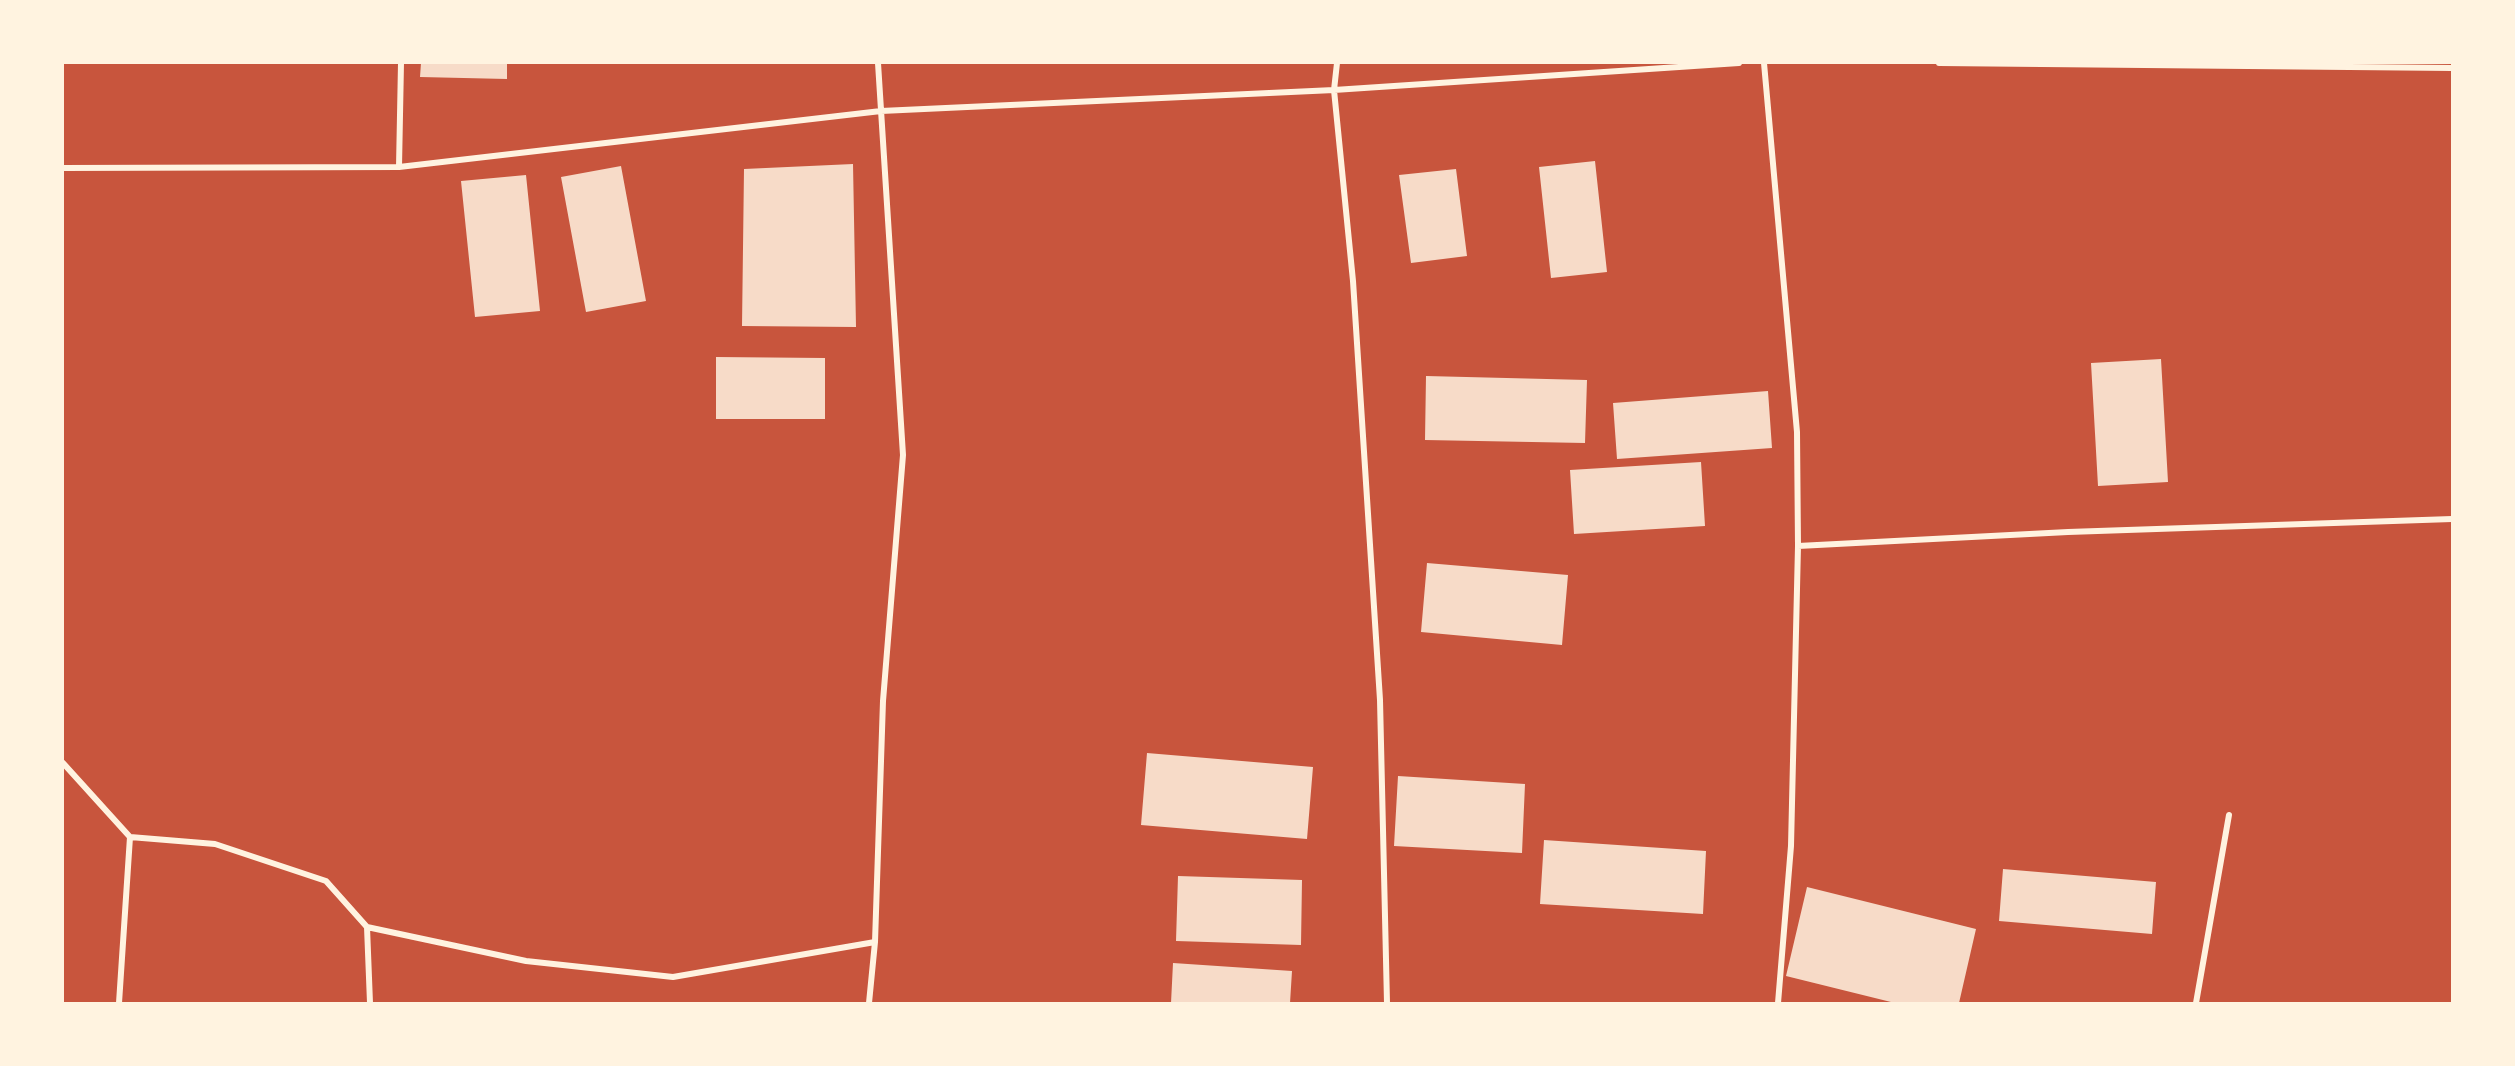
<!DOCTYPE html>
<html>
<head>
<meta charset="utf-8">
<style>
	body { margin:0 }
	#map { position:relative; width:2515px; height:1066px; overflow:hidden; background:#c8553d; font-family:Jost,sans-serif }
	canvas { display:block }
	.frame { position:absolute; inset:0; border:64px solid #fff3e0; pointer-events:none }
</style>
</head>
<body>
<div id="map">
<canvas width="2515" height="1066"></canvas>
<div class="frame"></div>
</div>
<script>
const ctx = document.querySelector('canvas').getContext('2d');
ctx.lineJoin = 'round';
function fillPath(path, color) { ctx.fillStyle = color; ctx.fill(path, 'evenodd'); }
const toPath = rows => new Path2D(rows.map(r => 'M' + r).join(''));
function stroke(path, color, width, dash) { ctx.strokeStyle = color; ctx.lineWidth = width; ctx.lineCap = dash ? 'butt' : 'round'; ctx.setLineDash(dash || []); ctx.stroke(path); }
const building = toPath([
	[421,63,507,63,507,79,420,77],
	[1595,161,1607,272,1551,278,1539,167],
	[853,164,856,327,742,326,744,169],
	[621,166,646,301,586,312,561,177],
	[1456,169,1467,256,1411,263,1399,175],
	[526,175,540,311,475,317,461,181],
	[716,357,825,358,825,419,716,419],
	[2161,359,2168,482,2098,486,2091,363],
	[1426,376,1587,380,1585,443,1425,440],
	[1768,391,1772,448,1617,459,1613,403],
	[1701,462,1705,526,1574,534,1570,470],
	[1427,563,1568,575,1562,645,1421,632],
	[1147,753,1313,767,1307,839,1141,825],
	[1398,776,1525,784,1522,853,1394,846],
	[1544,840,1706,851,1703,914,1540,904],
	[2003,869,2156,882,2152,934,1999,921],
	[1178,876,1302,880,1301,945,1176,941],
	[1807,887,1976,929,1959,1003,1895,1003,1786,976],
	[1173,963,1292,971,1290,1003,1171,1003]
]);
const minor = toPath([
	[1337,63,1334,90,1353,281,1380,700,1387,1003],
	[1764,63,1797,432,1798,546,1791,846,1778,1003],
	[1939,63,2452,68],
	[399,167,401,63],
	[63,168,399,167,881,111,1334,90,1739,63],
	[1798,546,2068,532,2452,519],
	[63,763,130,837,215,844,326,881,367,927,526,961,673,977,875,942],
	[367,927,370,1003],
	[119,1003,130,837],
	[869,1003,875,942,883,701,903,455,878,63],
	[2196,1003,2229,815]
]);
fillPath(building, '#f7dbc8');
stroke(minor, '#fff3e0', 6);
</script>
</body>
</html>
